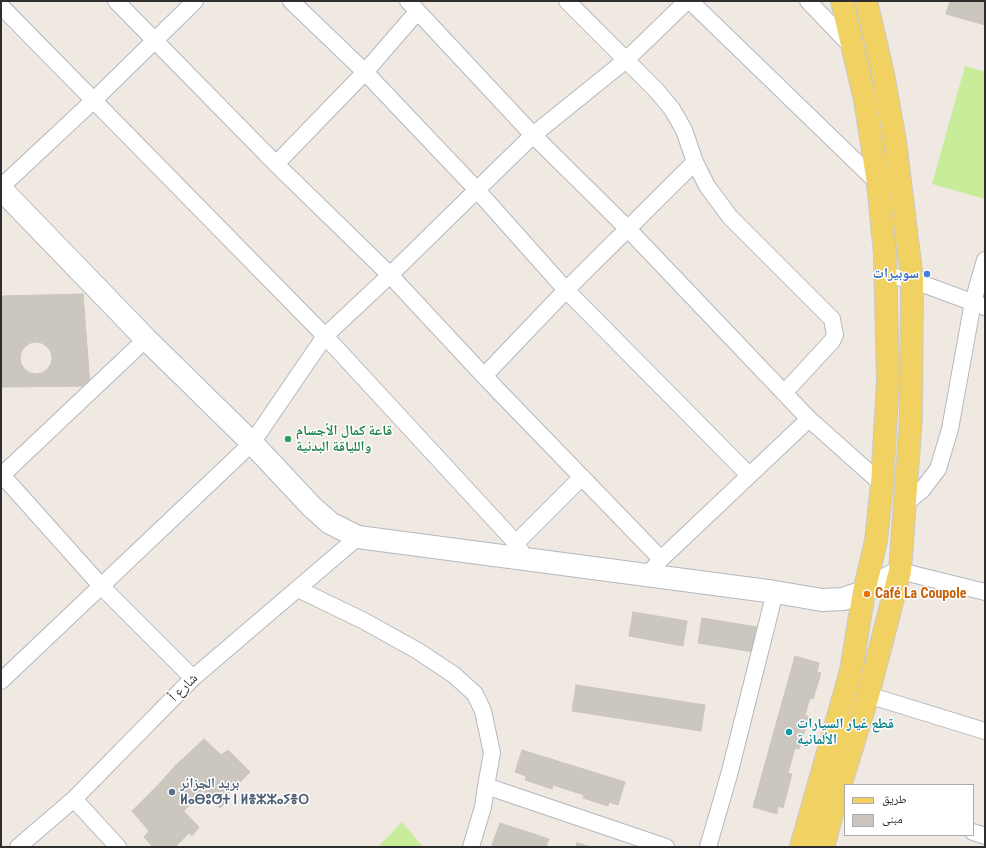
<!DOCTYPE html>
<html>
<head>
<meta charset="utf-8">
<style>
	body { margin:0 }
	#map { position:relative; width:986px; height:848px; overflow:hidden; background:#efe9e1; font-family:"Roboto Condensed","Noto Naskh Arabic",sans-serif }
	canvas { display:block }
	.frame { position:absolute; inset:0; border:2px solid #2e2e2e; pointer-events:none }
	.legend { position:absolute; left:844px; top:784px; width:130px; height:52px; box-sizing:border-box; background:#fff; border:1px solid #ababab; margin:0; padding:5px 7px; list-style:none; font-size:12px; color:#2e2e2e }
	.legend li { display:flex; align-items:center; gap:8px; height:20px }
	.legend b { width:20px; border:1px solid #ababab }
</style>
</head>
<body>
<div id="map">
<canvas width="986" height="848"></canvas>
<div class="frame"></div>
<ul class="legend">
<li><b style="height:5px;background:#f2d163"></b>طريق</li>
<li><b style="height:11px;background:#cbc7bf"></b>مبنى</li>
</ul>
</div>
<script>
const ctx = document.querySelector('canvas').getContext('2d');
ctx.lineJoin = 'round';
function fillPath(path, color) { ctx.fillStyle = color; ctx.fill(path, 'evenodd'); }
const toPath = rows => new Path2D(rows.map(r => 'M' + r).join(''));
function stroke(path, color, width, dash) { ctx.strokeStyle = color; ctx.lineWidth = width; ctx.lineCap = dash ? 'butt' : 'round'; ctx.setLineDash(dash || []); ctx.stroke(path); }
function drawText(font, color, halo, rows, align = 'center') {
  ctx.font = font + ' "Roboto Condensed","Noto Naskh Arabic","Noto Sans Tifinagh",sans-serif'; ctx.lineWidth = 3; ctx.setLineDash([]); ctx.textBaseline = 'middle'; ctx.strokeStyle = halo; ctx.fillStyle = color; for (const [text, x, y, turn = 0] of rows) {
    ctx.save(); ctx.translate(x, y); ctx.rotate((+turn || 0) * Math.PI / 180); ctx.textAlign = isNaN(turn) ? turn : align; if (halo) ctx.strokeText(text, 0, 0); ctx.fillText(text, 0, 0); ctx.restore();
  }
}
const pitch = toPath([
	[965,66,985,72,985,199,932,184],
	[402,822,423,847,378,847]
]);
const building = toPath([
	[950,1,985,1,985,25,946,14,950,1],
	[83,294,90,386,1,387,1,296,83,294],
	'20 358a16 16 0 1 1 32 0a16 16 0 1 1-32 0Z',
	[633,612,687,621,683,646,629,636,633,612],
	[702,618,757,627,753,652,698,643,702,618],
	[795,656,819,663,817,672,821,673,813,699,810,698,805,715,809,717,799,749,795,748,788,773,792,774,783,808,778,806,777,814,753,807,795,656],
	[576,685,705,705,701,731,572,711,576,685],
	[204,739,221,755,228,750,250,772,228,794,230,798,220,808,176,765,204,739],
	[522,750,625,782,618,805,609,802,608,806,583,798,584,795,553,785,552,789,525,780,526,776,515,772,522,750],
	[176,765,202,792,184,811,158,785,176,765],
	[158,785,199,827,192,836,189,833,175,847,153,847,144,837,149,831,132,811,158,785],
	[500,823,549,839,546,847,497,847,492,845,500,823],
	[577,843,591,847,576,847,577,843]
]);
const minor = toPath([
	[116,1,276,164,390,275,484,376,661,559,647,576],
	[291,1,365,72,477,190,566,290,749,475],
	[408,1,533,135,628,229,809,419,882,484],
	[567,1,656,90,672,109,684,130,695,162,707,186,730,217,832,319,835,335,832,341,784,393],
	[690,1,878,183],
	[808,1,853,48],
	[1,6,325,336,516,543],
	[276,164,365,72,417,12],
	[1,187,93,101,195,1],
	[886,275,912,280,985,307],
	[484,376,566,290,695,162],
	[2,475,102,587,193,678],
	[1,476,146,339],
	[906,503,922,490,938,469,950,429,973,302,985,260],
	[521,551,516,543,582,477],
	[661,559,809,419],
	[900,571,985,592],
	[298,589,364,621,418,651,454,675,475,694,483,711,492,753,486,786],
	[1,681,252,443,325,336,390,275,533,135,626,60,687,1],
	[868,695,985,731],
	[74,799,118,847],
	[973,832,985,836],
	[18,847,74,799,193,678,358,537],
	[471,847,483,807,486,786,666,847],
	[708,847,729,775,775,592]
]);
const secondary = toPath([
	[1,189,146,339,252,443,312,507,330,523,358,537,775,592,822,600,843,599,864,592,900,571]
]);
const primary = toPath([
	[801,847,851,671,864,592,876,541,882,484,888,381,885,254,878,183,865,100,842,1],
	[823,847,837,796,868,695,900,571,911,416,912,280,895,141,883,74,866,1]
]);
const markers = [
	[927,274,4,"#3f7fe0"],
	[288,439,4,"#2e9e5b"],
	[867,594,4,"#e8710a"],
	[789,732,4,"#0f9aa8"],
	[172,792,4,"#5c6f8a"]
];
const shopNames = [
	["سوبيرات",919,274]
];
const leisureNames = [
	["قاعة كمال الأجسام",296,431],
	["واللياقة البدنية",296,447]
];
const foodNames = [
	["Café La Coupole",875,594]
];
const streetNames = [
	["شارع أ",184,688,-45]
];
const cultureNames = [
	["قطع غيار السيارات",797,724],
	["الألمانية",797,740]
];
const serviceNames = [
	["بريد الجزائر",180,784],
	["ⵍⴰⴱⵓⵚⵜ ⵏ ⵍⴻⵣⵣⴰⵢⴻⵔ",180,800]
];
fillPath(pitch, '#c9ec9a');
fillPath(building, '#cbc7bf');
stroke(building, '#cbc5ba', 1);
stroke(minor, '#b4b7c1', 18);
stroke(secondary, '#b4b7c1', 24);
stroke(primary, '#c9c9c9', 24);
stroke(minor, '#fff', 16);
stroke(secondary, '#fff', 22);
stroke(primary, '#f2d163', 22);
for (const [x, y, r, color] of markers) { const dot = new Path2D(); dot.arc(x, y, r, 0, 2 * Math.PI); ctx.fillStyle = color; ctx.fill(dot); stroke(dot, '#fff', 1.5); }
drawText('bold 14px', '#366cbe', '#fff', shopNames, 'right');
drawText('bold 14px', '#27864d', '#fff', leisureNames, 'left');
drawText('bold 14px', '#c56008', '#fff', foodNames, 'left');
drawText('14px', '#2e2e2e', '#fff', streetNames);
drawText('bold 14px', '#0d838f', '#fff', cultureNames, 'left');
drawText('bold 14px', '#4e5e75', '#fff', serviceNames, 'left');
</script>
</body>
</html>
